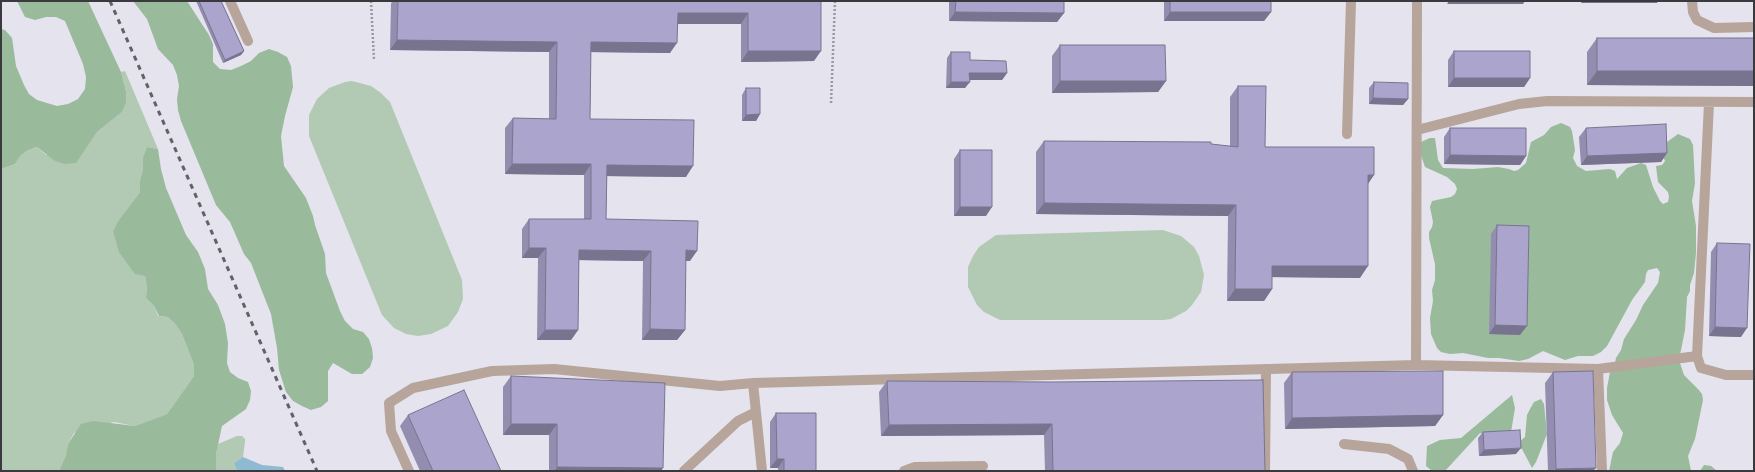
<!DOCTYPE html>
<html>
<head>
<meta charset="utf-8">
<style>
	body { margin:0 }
	#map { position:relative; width:1755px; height:472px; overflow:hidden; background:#e4e3ee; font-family:Helvetica,sans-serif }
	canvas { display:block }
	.frame { position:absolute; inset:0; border:2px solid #3a3a3e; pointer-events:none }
</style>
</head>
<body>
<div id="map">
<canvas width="1755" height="472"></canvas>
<div class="frame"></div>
</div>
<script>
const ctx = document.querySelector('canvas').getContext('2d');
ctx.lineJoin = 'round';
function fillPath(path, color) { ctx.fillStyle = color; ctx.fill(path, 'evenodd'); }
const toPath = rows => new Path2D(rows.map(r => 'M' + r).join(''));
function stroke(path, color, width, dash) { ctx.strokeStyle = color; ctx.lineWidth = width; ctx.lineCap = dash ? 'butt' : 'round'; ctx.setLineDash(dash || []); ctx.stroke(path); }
const green = toPath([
	[125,71,158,149,147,147,143,157,143,169,140,180,140,192,118,221,113,231,145,276,147,287,146,298,154,306,158,316,168,317,176,325,182,334,194,365,194,376,167,414,135,426,114,422,74,433,68,444,66,455,59,471,1,471,1,169,15,164,20,156,28,150,37,147,46,155,86,147,97,132,122,112,126,91,121,72],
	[352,81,371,86,381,93,390,102,462,280,463,299,458,312,448,326,431,334,418,336,406,334,394,328,382,315,309,136,309,115,317,99,329,88,345,82],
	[1163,230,1181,236,1194,247,1199,256,1204,275,1201,292,1192,305,1186,311,1171,319,1163,320,1000,320,984,312,977,305,968,287,968,267,973,256,979,247,996,235],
	[237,436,242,436,245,439,245,442,243,457,234,463,237,471,216,471,216,454,218,444]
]);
const forest = toPath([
	[17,1,88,1,121,72,126,91,126,102,122,112,97,132,76,163,65,164,55,161,37,147,28,150,20,156,15,164,1,169,1,29,5,30,12,38,16,66,24,85,29,94,37,100,57,106,68,104,78,99,85,89,86,77,83,64,65,21,56,17,46,17,35,20,25,17],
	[133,1,187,1,209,35,213,44,213,62,220,69,231,70,241,66,251,61,259,53,269,49,278,52,287,57,291,66,293,87,285,116,281,136,284,166,306,198,313,216,315,225,325,254,326,273,340,311,345,321,353,329,363,332,369,339,372,348,373,358,370,367,362,374,352,374,333,363,328,371,328,401,321,407,311,410,302,406,293,401,286,392,279,370,277,348,271,314,251,263,244,254,230,222,216,205,181,121,178,110,177,99,179,86,177,75,173,65,158,49,147,19],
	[1561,123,1570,127,1572,131,1575,150,1573,158,1577,166,1586,171,1610,169,1615,171,1617,179,1627,168,1641,163,1646,165,1653,187,1660,201,1663,204,1668,202,1669,197,1668,192,1658,182,1656,166,1662,165,1665,161,1663,156,1667,142,1678,134,1690,139,1693,145,1695,183,1692,201,1696,226,1696,253,1694,273,1690,285,1690,291,1687,297,1685,330,1679,360,1684,375,1698,389,1702,394,1703,400,1695,439,1688,456,1691,471,1609,471,1613,452,1620,443,1623,433,1612,415,1607,400,1607,388,1610,372,1614,368,1616,358,1621,350,1624,339,1636,320,1643,305,1658,283,1660,272,1657,268,1648,270,1646,274,1645,282,1632,300,1607,346,1601,352,1593,356,1578,356,1565,360,1543,351,1528,359,1519,361,1499,358,1488,358,1463,353,1450,354,1441,352,1437,348,1431,334,1430,318,1433,301,1432,290,1435,280,1435,264,1429,238,1429,232,1432,227,1433,222,1430,207,1432,201,1451,197,1455,194,1457,189,1455,184,1447,177,1425,167,1420,152,1421,142,1430,138,1435,138,1438,160,1443,168,1473,169,1498,167,1509,169,1514,171,1518,170,1526,163,1531,142,1544,135,1551,127],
	[147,147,158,149,161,169,166,188,186,235,198,252,205,269,208,289,218,305,225,324,228,343,227,363,230,372,238,378,248,382,251,391,250,400,246,409,222,426,216,454,216,471,59,471,66,455,68,444,81,424,93,421,135,426,167,414,194,376,194,365,182,334,176,325,168,317,159,316,154,306,146,298,147,287,145,276,135,274,119,252,113,231,118,221,140,192,140,180,143,169,143,157],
	[1512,395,1515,408,1511,432,1519,442,1525,437,1527,415,1530,409,1534,402,1541,399,1544,404,1547,434,1536,462,1532,468,1522,449,1480,433,1445,471,1431,470,1426,466,1427,446,1440,440,1461,438],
	[1704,465,1711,466,1717,471,1700,471]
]);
const water = toPath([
	[243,457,262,465,283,467,285,471,237,471,234,463]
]);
const path = toPath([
	[371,1,374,60],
	[831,103,835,1]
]);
const service = toPath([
	[230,1,248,41],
	[1692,1,1693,12,1697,20,1714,28,1754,27],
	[1709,103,1697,356,1701,368,1726,375,1754,375],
	[1417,130,1519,104,1547,101,1754,102],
	[1347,134,1351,1],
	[1416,365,1417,1],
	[1598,369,1602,471],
	[753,383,762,471],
	[1344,444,1389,449,1408,459,1413,471],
	[409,471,391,431,389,403,413,388,492,371,554,369,720,386,753,383,1416,365,1598,369,1697,356],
	[684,471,738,421,756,412],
	[904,471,915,467,983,466],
	[1265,471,1266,369]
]);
const rail = toPath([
	[110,1,317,471]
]);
const wall = toPath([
	[196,1,221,1,244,51,241,55,223,63],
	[392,1,821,1,814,61,741,62,741,24,678,24,670,53,591,52,590,119,686,177,607,176,606,219,690,261,685,261,685,330,677,340,642,340,643,261,579,260,578,330,571,340,537,340,538,258,522,258,522,229,529,219,584,219,584,175,505,174,505,128,513,118,549,119,549,52,390,50,391,4],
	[949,1,1064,1,1064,13,1057,22,949,21],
	[1164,1,1271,1,1271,12,1264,21,1164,21],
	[1597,38,1754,38,1754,86,1587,85,1587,52],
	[1060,45,1166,81,1158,92,1052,93,1052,56],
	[1454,51,1530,78,1524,87,1448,87,1448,60],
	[951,52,970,60,1007,73,1002,80,970,80,965,88,946,88,947,58],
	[1374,82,1408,99,1403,105,1369,104,1369,88],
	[1238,86,1265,147,1368,183,1360,278,1272,277,1272,289,1264,301,1227,301,1228,216,1036,214,1036,152,1044,141,1211,144,1230,146,1230,97],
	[746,88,760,114,756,121,742,121,742,95],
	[1450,128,1526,156,1520,165,1444,164,1444,137],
	[1586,128,1667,153,1661,162,1581,165,1579,137],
	[960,150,986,216,954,216,954,159],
	[1497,225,1520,335,1489,334,1491,234],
	[1717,243,1741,337,1709,336,1711,252],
	[1292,372,1443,415,1435,426,1285,429,1284,383],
	[1553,372,1593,471,1548,471,1545,383],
	[511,376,661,471,549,471,549,435,503,435,503,387],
	[887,381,1265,471,1045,471,1044,435,881,436,879,392],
	[776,413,816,471,778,471,778,468,770,468,770,422],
	[408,415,501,471,420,471,400,426],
	[1483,432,1516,454,1479,456,1478,438]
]);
const shadedWall = toPath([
	[1449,1,1525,1,1523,4,1447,4],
	[1582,1,1658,1,1657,3,1581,3],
	[955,12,1064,13,1057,22,949,21],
	[1170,12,1271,12,1264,21,1164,21],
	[678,13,748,13,741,24,670,24],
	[397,40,557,42,549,52,390,50],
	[591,42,677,43,670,53,584,52],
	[244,51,241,55,223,63,225,60],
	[748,51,821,51,814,61,741,62],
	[1597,71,1754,71,1754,86,1587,85],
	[969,73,1007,73,1002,80,965,80],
	[1454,78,1530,78,1524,87,1448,87],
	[1060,81,1166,81,1158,92,1052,93],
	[951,82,970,82,965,88,946,88],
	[1373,98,1408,99,1403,105,1369,104],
	[760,114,756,121,742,121,746,115],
	[1667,153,1661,162,1581,165,1587,156],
	[1450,155,1526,156,1520,165,1444,164],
	[512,164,591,164,584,175,505,174],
	[607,165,693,166,686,177,600,176],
	[1368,175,1374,175,1366,187],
	[1044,203,1236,205,1228,216,1036,214],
	[960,207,992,207,986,216,954,216],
	[529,248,546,248,538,258,522,258],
	[579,250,651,251,643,261,572,260],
	[686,250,697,251,690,261,678,261],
	[1272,266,1368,266,1360,278,1264,277],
	[1235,289,1272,289,1264,301,1227,301],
	[1495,325,1527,326,1520,335,1489,334],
	[1715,327,1747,328,1741,337,1709,336],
	[650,329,685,330,677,340,642,340],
	[545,330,578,330,571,340,537,340],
	[1443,415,1435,426,1285,429,1292,418],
	[511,424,557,424,549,435,503,435],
	[1052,424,1044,435,881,436,889,425],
	[1521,448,1516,454,1479,456,1484,450],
	[777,459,784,459,778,468,770,468],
	[557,467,663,468,661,471,555,471],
	[1596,468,1593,471,1554,471,1556,469]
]);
const building = toPath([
	[199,1,221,1,244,51,225,60,199,1],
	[398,1,821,1,821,51,748,51,748,13,678,13,677,43,591,42,590,119,694,120,693,166,607,165,606,219,698,221,697,251,686,250,685,330,650,329,651,251,579,250,578,330,545,330,546,248,529,248,529,219,591,219,591,164,512,164,513,118,556,119,557,42,397,40,398,1],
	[956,1,1064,1,1064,13,955,12,956,1],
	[1170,1,1271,1,1271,12,1170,12,1170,1],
	[1597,38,1754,38,1754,71,1597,71,1597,38],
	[1060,45,1165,45,1166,81,1060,81,1060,45],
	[1454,51,1530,51,1530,78,1454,78,1454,51],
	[951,52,970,52,970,60,1006,61,1007,73,969,73,970,82,951,82,951,52],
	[1374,82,1408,83,1408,99,1373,98,1374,82],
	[1238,86,1266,86,1265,147,1374,147,1374,175,1368,175,1368,266,1272,266,1272,289,1235,289,1236,205,1044,203,1044,141,1211,142,1211,144,1238,147,1238,86],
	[746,88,760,88,760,114,746,115,746,88],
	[1666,124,1667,153,1587,156,1586,128,1666,124],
	[1450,128,1526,128,1526,156,1450,155,1450,128],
	[960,150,992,150,992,207,960,207,960,150],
	[1497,225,1529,226,1527,326,1495,325,1497,225],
	[1717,243,1750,244,1747,328,1715,327,1717,243],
	[1443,371,1443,415,1292,418,1292,372,1443,371],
	[1593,371,1596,468,1556,469,1553,372,1593,371],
	[511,376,665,383,663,468,557,467,557,424,511,424,511,376],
	[1263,380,1265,471,1053,471,1052,424,889,425,887,381,1051,382,1263,380],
	[464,390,501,471,433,471,408,415,464,390],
	[776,413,816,413,816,471,784,471,784,459,777,459,776,413],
	[1520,430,1521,448,1484,450,1483,432,1520,430]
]);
fillPath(green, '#b2c9b3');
fillPath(forest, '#99ba9b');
fillPath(water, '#90b9d2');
stroke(path, '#9898a0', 2.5, [2, 2]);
stroke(service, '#b7a49a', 10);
stroke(rail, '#616167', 3, [5, 5]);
fillPath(wall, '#938eb0');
fillPath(shadedWall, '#787490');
fillPath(building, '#aba5cd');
stroke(building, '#787490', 1);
</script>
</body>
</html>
